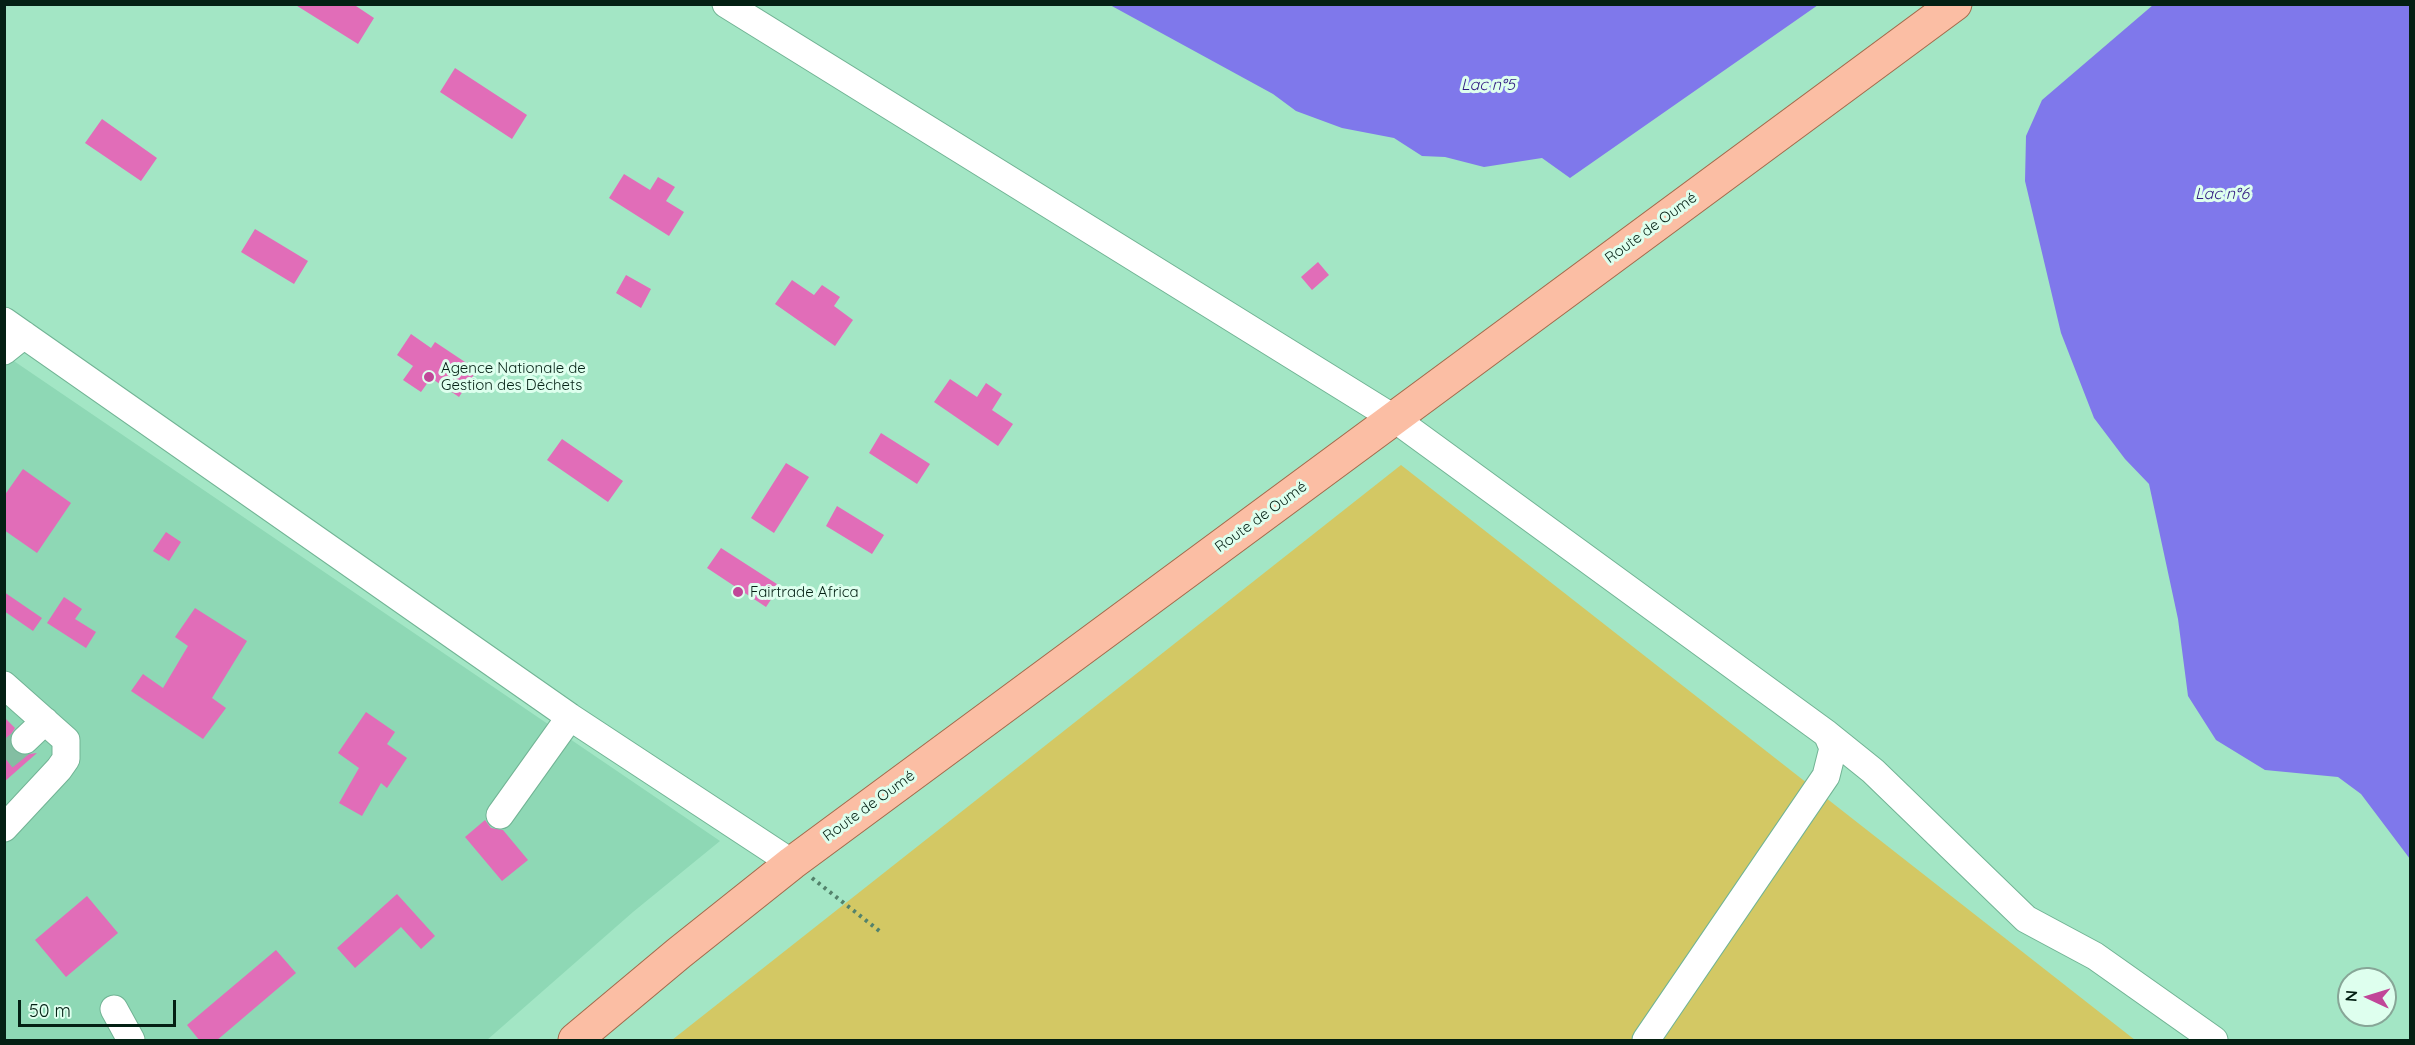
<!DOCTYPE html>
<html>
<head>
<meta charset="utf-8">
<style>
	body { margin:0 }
	#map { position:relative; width:2415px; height:1045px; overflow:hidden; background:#a3e6c5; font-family:Quicksand,sans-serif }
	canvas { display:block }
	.frame { position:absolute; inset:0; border:6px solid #042014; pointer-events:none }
	.north { position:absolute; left:2337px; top:967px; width:60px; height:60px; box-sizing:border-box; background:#deffee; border:2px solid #87a697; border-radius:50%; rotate:274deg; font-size:16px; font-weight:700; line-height:24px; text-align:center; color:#042014 }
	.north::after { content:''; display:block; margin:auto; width:21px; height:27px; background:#c14698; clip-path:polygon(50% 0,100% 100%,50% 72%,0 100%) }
	.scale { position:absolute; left:18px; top:1000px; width:158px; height:27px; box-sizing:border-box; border:3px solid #042014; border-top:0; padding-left:8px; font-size:18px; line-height:21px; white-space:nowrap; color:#042014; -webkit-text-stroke:4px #deffee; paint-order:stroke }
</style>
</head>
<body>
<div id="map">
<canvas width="2415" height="1045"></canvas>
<div class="frame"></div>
<div class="north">N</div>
<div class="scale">50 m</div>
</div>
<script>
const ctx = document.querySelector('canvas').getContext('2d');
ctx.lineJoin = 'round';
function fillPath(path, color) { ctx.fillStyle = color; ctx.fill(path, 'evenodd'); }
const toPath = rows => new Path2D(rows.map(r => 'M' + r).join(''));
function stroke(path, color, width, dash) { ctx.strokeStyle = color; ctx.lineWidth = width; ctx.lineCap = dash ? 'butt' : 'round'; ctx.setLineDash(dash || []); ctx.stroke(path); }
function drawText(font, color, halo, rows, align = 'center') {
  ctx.font = font + ' Quicksand,sans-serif'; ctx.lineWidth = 6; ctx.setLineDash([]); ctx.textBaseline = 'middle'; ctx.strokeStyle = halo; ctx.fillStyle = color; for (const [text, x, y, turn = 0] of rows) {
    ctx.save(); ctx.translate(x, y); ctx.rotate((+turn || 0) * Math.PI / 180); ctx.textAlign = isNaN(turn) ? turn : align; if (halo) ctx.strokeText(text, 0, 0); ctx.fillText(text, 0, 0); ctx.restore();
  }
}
const built = toPath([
	[5,355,720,841,633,912,487,1040,5,1040]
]);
const green = toPath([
	[1401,465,2135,1040,672,1040]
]);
const water = toPath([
	[1110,5,1818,5,1570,178,1542,158,1484,167,1445,157,1422,156,1394,138,1342,128,1296,111,1273,94],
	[2153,5,2410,5,2410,859,2361,794,2338,777,2265,770,2216,740,2188,696,2178,619,2149,484,2125,459,2094,418,2061,333,2025,181,2026,136,2042,100]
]);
const building = toPath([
	[294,4,353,4,374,18,358,44],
	[455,68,527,115,512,139,440,92],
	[102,119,157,158,141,181,85,143],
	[624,174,650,190,658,177,675,187,666,201,684,212,669,236,609,198],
	[255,229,308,261,294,284,241,252],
	[1318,262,1329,275,1312,290,1301,277],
	[626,275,651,289,641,308,616,293],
	[792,280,814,295,822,285,840,297,834,306,853,320,835,346,775,304],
	[411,334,431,348,435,342,477,370,459,397,431,378,421,392,403,380,413,366,397,355],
	[950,379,977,397,986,383,1002,394,992,410,1013,424,998,446,934,402],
	[881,433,930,464,917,484,869,453],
	[562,439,623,481,608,502,547,460],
	[786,463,809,477,774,533,751,518],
	[23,469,71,503,37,553,4,530,4,496],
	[837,506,884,535,872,554,826,526],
	[166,532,181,542,169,561,153,551],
	[721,548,780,586,766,607,707,568],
	[4,592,42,618,33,631,4,611],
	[64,597,82,609,75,619,96,632,86,648,47,623],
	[195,608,247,641,212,698,226,708,203,739,131,691,143,674,163,688,188,646,175,637],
	[366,712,395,732,387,744,407,758,387,788,381,783,362,816,339,803,359,768,338,753],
	[4,717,15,728,10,736,10,744,13,750,21,755,37,753,4,782],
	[485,820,491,828,503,830,528,860,502,881,465,837],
	[397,894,435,936,421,949,401,927,355,968,337,948],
	[87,896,118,933,66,977,35,940],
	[276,950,296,973,216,1041,200,1041,187,1025]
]);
const minorTunnel = toPath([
	[4,757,25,740]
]);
const path = toPath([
	[812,878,882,933]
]);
const minor = toPath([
	[726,4,1395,419,1827,734,1833,748,1826,776,1646,1040],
	[4,321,570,717,792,863],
	[4,351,24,335],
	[4,685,66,740,66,759,59,769,4,828],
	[1827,734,1873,771,2026,919,2095,956,2214,1040],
	[25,740,45,721],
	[500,815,570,717],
	[114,1009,131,1040]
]);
const major = toPath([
	[575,1040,679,953,792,863,1955,4]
]);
const markers = [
	[429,377,6,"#c14698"],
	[738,592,6,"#c14698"]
];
const streetNames = [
	["Route de Oumé",1651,228,-36],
	["Route de Oumé",1261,517,-36],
	["Route de Oumé",869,806,-36]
];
const poiNames = [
	["Agence Nationale de",441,368],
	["Gestion des Déchets",441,385],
	["Fairtrade Africa",750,592]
];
const waterNames = [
	["Lac n°5",1488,85],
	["Lac n°6",2222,194]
];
fillPath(built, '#8ed8b5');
fillPath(green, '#d3c864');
fillPath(water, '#7f78eb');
fillPath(building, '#e16db8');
stroke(minorTunnel, '#83bea2', 27, [27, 14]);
stroke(minor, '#71b394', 29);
stroke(major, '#a36a4b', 35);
stroke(path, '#53826b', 4, [3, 4.5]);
stroke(minor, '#fff', 27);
stroke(major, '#fbbea4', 33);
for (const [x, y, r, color] of markers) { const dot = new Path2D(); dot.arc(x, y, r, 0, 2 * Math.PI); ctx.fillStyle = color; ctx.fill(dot); stroke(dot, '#deffee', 2); }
drawText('15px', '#042014', '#deffee', streetNames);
drawText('15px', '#042014', '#deffee', poiNames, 'left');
drawText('italic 16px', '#301a80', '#deffee', waterNames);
</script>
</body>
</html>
